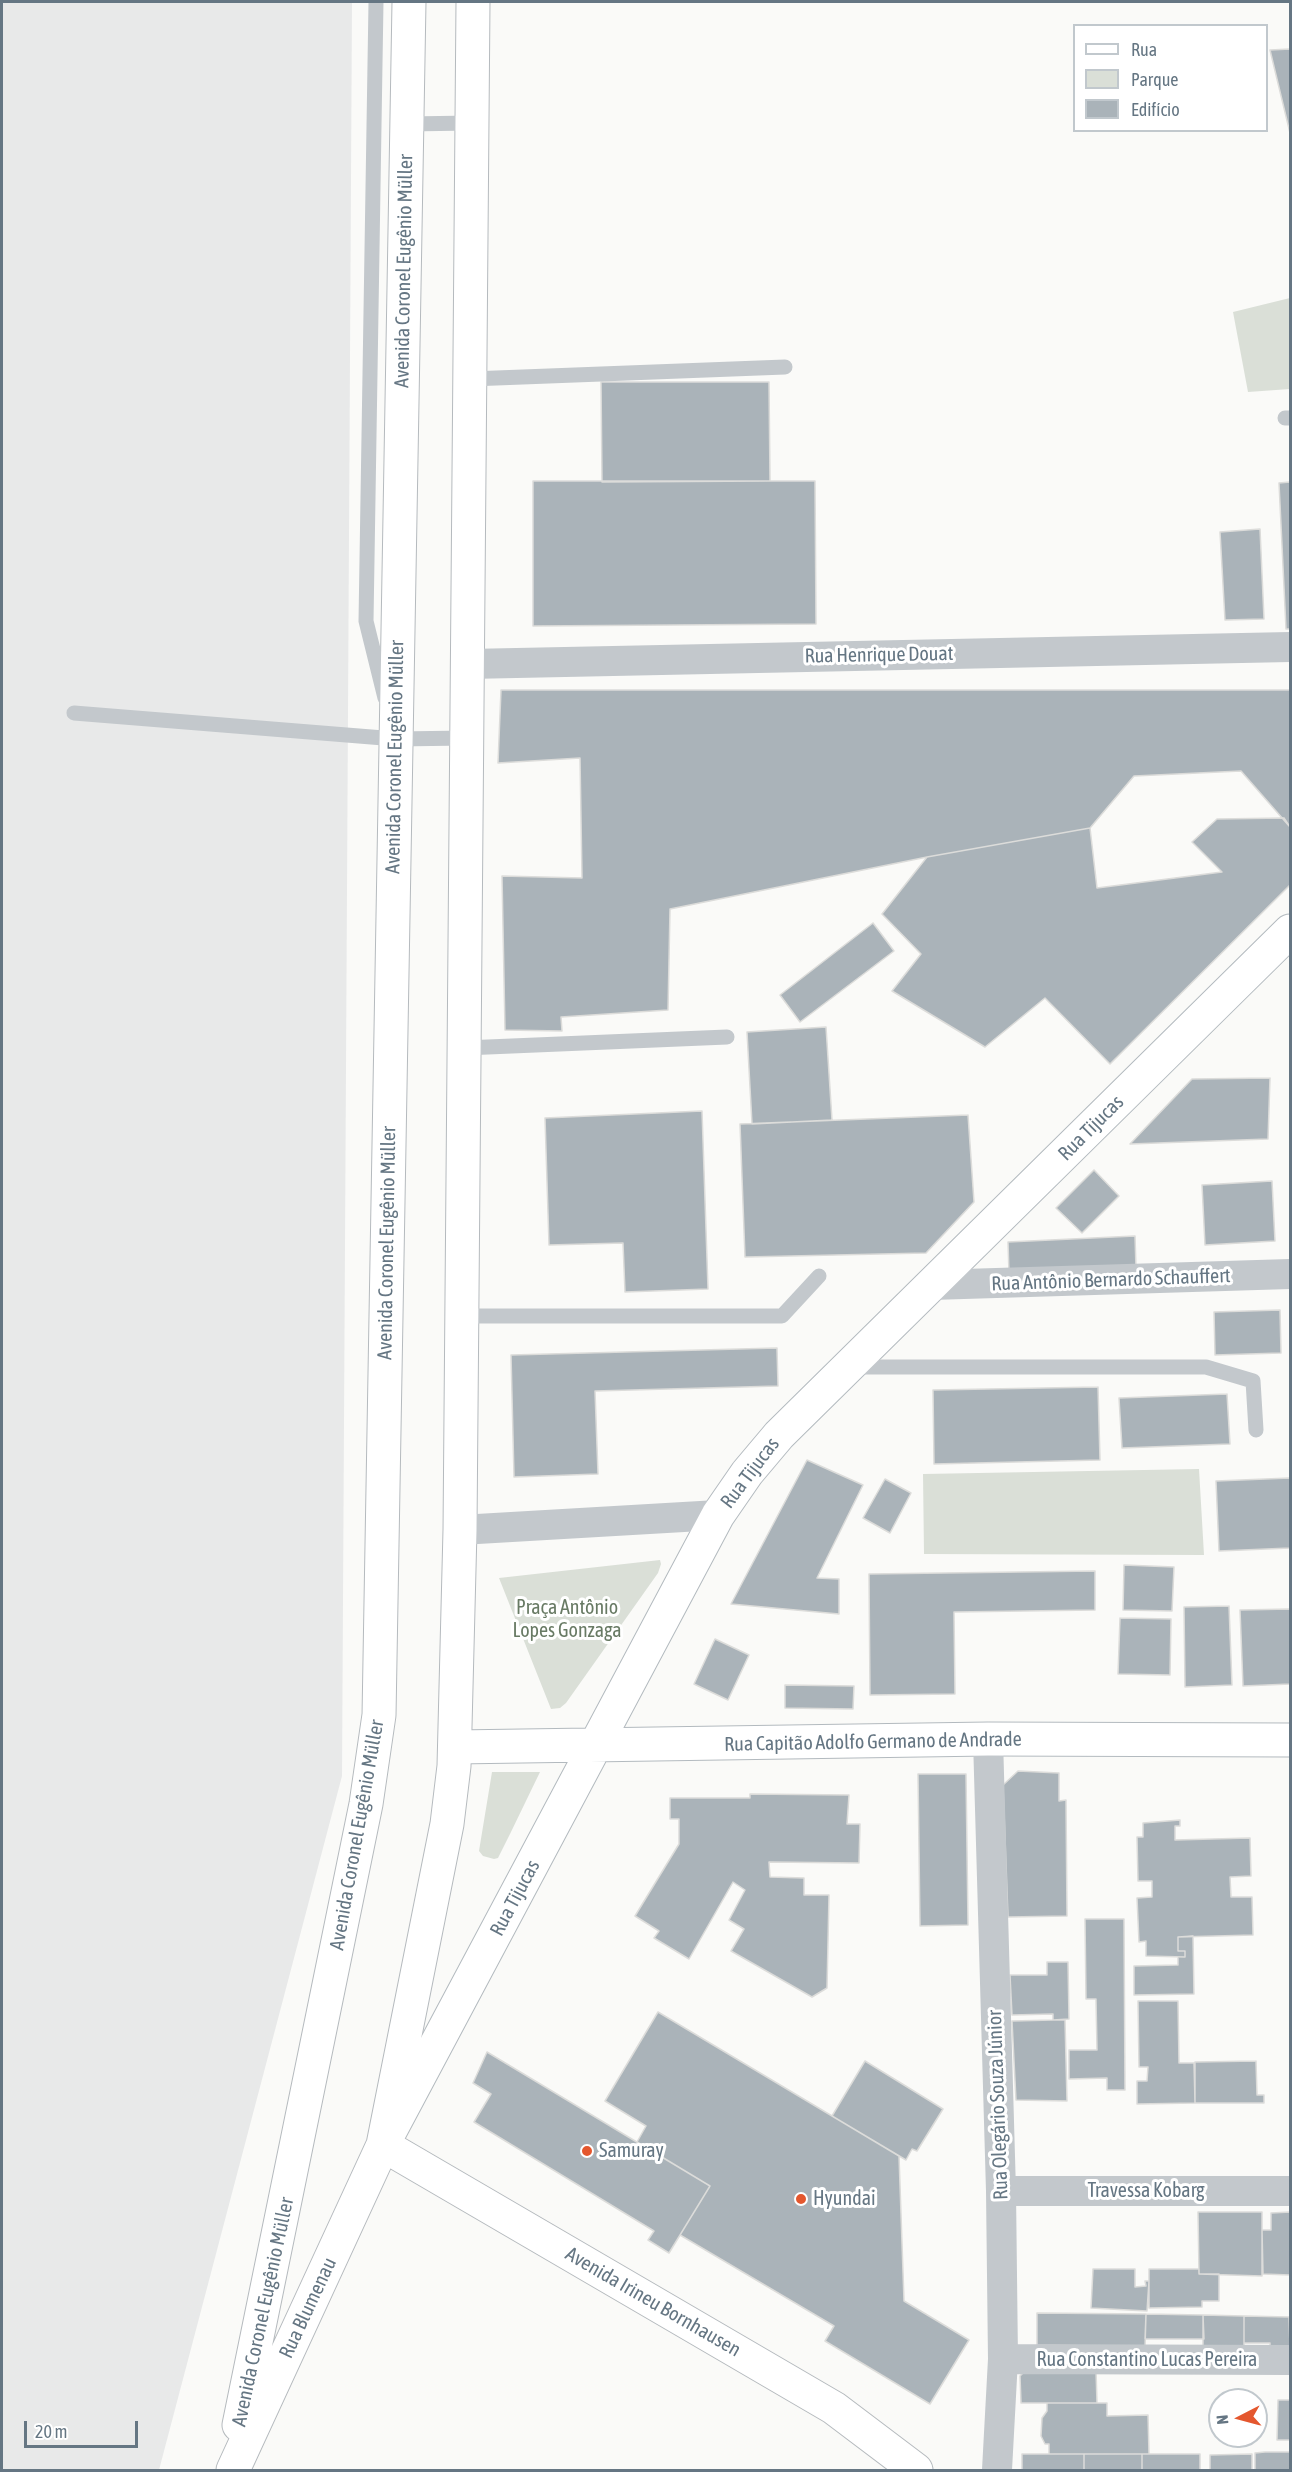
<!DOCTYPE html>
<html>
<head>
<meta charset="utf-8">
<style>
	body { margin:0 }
	#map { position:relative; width:1292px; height:2472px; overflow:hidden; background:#fafaf8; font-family:"Asap Condensed",sans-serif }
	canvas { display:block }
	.frame { position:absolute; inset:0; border:3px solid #657683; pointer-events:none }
	.legend { position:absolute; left:1073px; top:24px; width:195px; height:108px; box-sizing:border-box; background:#fff; border:2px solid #c1c8cd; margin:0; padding:8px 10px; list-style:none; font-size:18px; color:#657683 }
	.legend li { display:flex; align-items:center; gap:12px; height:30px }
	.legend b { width:30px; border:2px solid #c1c8cd }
	.north { position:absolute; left:1208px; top:2388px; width:60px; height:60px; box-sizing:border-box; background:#fff; border:2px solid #c1c8cd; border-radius:50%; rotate:264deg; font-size:16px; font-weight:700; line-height:24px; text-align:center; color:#657683 }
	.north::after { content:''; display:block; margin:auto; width:21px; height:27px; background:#e4572e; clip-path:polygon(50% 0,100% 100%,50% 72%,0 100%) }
	.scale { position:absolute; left:24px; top:2421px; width:114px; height:27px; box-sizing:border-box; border:3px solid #657683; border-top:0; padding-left:8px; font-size:18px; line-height:21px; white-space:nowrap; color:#657683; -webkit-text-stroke:4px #fff; paint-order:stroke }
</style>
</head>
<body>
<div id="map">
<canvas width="1292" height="2472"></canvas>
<div class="frame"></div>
<ul class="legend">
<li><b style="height:8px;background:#fff"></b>Rua</li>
<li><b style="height:16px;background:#dadfd7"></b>Parque</li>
<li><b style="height:16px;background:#aab3b9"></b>Edifício</li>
</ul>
<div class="north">N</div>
<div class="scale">20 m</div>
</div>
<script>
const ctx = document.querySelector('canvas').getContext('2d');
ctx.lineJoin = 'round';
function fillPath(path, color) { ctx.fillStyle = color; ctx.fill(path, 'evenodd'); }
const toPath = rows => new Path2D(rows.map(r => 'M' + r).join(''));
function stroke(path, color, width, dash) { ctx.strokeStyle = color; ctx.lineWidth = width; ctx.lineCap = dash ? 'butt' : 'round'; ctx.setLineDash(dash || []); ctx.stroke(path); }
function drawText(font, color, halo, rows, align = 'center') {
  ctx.font = font + ' "Asap Condensed",sans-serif'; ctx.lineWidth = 6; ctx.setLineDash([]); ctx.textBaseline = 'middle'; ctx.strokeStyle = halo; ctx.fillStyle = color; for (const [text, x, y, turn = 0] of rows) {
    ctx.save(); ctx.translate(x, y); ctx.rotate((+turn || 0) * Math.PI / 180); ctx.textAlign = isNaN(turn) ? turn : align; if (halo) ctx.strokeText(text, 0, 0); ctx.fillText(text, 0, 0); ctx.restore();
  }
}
const built = toPath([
	[2,2,352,2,342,1776,159,2470,2,2470]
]);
const green = toPath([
	[1290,298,1290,389,1248,392,1233,312],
	[1199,1469,1204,1555,924,1554,923,1474],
	[660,1560,661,1564,658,1573,566,1703,560,1708,551,1709,499,1578],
	[492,1772,540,1772,510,1834,498,1858,494,1859,483,1856,479,1851]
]);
const building = toPath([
	[1290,49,1290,133,1270,50,1290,49],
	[601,382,769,382,770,481,602,482,601,382],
	[533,481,815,481,816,624,533,626,533,481],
	[1290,482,1290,629,1286,629,1279,483,1290,482],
	[1260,529,1264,619,1225,620,1220,532,1260,529],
	[501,690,1290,690,1290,827,1241,771,1134,776,1090,828,927,857,670,909,668,1010,561,1017,562,1031,505,1030,502,876,582,878,580,758,498,763,501,690],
	[1284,818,1290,827,1290,885,1110,1064,1045,998,985,1047,892,991,921,954,882,914,927,857,1090,828,1097,888,1222,872,1192,842,1217,819,1284,818],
	[873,923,894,951,800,1022,780,995,873,923],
	[826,1027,832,1120,752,1124,747,1032,826,1027],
	[1270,1078,1268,1139,1130,1144,1192,1079,1270,1078],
	[702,1111,708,1289,625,1292,623,1243,549,1245,545,1118,702,1111],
	[968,1115,974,1202,926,1253,745,1257,740,1124,968,1115],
	[1094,1170,1119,1196,1082,1233,1056,1208,1094,1170],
	[1272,1181,1275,1241,1205,1245,1202,1185,1272,1181],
	[1135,1236,1136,1268,1009,1274,1008,1242,1135,1236],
	[1280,1310,1281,1353,1215,1355,1214,1312,1280,1310],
	[777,1348,778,1386,595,1391,598,1474,514,1477,511,1355,777,1348],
	[1098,1387,1100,1460,934,1464,933,1390,1098,1387],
	[1227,1394,1230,1444,1122,1448,1119,1398,1227,1394],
	[807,1460,863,1485,817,1578,839,1579,839,1614,731,1604,807,1460],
	[1290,1478,1290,1548,1219,1551,1216,1481,1290,1478],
	[885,1479,911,1493,890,1533,863,1518,885,1479],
	[1124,1565,1174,1567,1172,1611,1123,1610,1124,1565],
	[1095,1571,1095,1610,954,1612,955,1694,870,1695,869,1574,1095,1571],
	[1229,1606,1232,1685,1185,1687,1184,1607,1229,1606],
	[1290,1609,1290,1684,1243,1686,1240,1610,1290,1609],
	[1120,1618,1171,1619,1170,1675,1118,1674,1120,1618],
	[715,1639,749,1655,728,1700,694,1684,715,1639],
	[785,1685,854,1686,853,1709,785,1708,785,1685],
	[1018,1771,1059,1773,1059,1801,1066,1800,1067,1916,1008,1917,1003,1785,1018,1771],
	[918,1774,966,1774,968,1925,920,1926,918,1774],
	[750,1794,849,1795,847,1824,860,1824,859,1863,769,1862,770,1877,804,1878,804,1895,829,1895,827,1988,812,1997,731,1951,744,1929,729,1920,745,1890,733,1882,689,1959,654,1938,659,1931,635,1916,679,1844,679,1819,670,1819,670,1798,750,1798,750,1794],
	[1180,1820,1180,1826,1175,1826,1175,1840,1250,1838,1251,1876,1230,1877,1231,1897,1252,1897,1253,1935,1178,1937,1178,1951,1185,1951,1185,1957,1146,1956,1146,1941,1139,1942,1137,1898,1152,1897,1152,1881,1138,1881,1137,1837,1143,1837,1143,1823,1180,1820],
	[1085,1919,1124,1919,1125,2090,1107,2090,1107,2078,1069,2079,1069,2050,1097,2050,1096,1999,1086,1999,1085,1919],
	[1193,1936,1194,1994,1134,1995,1134,1966,1178,1965,1178,1957,1185,1957,1185,1951,1178,1951,1178,1937,1193,1936],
	[1047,1962,1068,1962,1069,2019,1053,2020,1053,2014,1012,2015,1010,1975,1047,1975,1047,1962],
	[1138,2001,1178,2001,1179,2063,1194,2063,1195,2103,1137,2104,1137,2081,1147,2081,1148,2067,1139,2067,1138,2001],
	[658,2012,899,2156,904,2301,969,2340,930,2404,825,2341,834,2326,680,2235,710,2186,637,2142,646,2126,605,2101,658,2012],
	[1053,2020,1065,2020,1067,2101,1016,2100,1012,2021,1053,2020],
	[487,2052,710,2186,669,2253,648,2240,654,2231,474,2122,491,2094,473,2083,487,2052],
	[865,2061,943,2109,917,2151,912,2149,906,2160,832,2116,865,2061],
	[1256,2061,1257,2095,1264,2095,1264,2103,1195,2103,1195,2062,1256,2061],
	[1198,2212,1262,2212,1262,2276,1199,2274,1198,2212],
	[1290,2212,1290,2275,1263,2274,1262,2230,1271,2230,1271,2213,1290,2212],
	[1093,2269,1135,2269,1135,2287,1146,2286,1145,2281,1149,2281,1147,2311,1091,2308,1093,2269],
	[1149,2269,1199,2269,1199,2274,1219,2274,1219,2301,1202,2301,1202,2307,1149,2308,1149,2269],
	[1037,2313,1146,2314,1145,2347,1037,2345,1037,2313],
	[1146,2314,1203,2315,1204,2339,1145,2339,1146,2314],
	[1203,2315,1244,2316,1244,2349,1203,2348,1203,2315],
	[1244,2316,1289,2317,1290,2347,1270,2347,1270,2343,1244,2343,1244,2316],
	[1096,2370,1097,2403,1021,2403,1020,2376,1025,2371,1096,2370],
	[1278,2400,1290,2400,1290,2440,1277,2440,1278,2400],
	[1047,2403,1107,2403,1107,2416,1148,2415,1149,2454,1049,2454,1049,2444,1045,2444,1041,2436,1042,2418,1047,2411,1047,2403],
	[1265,2452,1290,2452,1290,2470,1255,2470,1255,2453,1265,2452],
	[1022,2454,1084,2454,1084,2470,1022,2470,1022,2454],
	[1084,2454,1142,2454,1142,2470,1084,2470,1084,2454],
	[1142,2454,1200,2454,1200,2470,1142,2470,1142,2454],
	[1252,2454,1252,2470,1210,2470,1210,2455,1252,2454]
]);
const lane = toPath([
	[376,2,366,621,385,698],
	[407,124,472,123],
	[470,379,785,367],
	[1285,418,1290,418],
	[74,713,396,739,467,738],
	[464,1048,727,1037],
	[462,1316,782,1316,819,1276],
	[851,1367,1206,1367,1253,1381,1256,1430]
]);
const street = toPath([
	[468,664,1290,647],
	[931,1285,1290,1274],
	[460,1530,718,1515],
	[988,1739,1001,2191,1003,2359,997,2470],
	[1001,2191,1290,2191],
	[1003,2359,1290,2360]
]);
const secondary = toPath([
	[456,1747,988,1739,1290,1740],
	[389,2133,718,1515,747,1473,779,1435,1290,931]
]);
const primary = toPath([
	[383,2145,834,2408,916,2470],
	[239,2425,366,1804,379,1715,409,2],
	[233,2470,383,2145,447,1824,454,1766,460,1530,473,2]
]);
const markers = [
	[587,2151,6,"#e4572e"],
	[801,2199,6,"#e4572e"]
];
const streetNames = [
	["Avenida Coronel Eugênio Müller",404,271,-89],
	["Rua Henrique Douat",879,655,-1],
	["Avenida Coronel Eugênio Müller",395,757,-89],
	["Rua Tijucas",1091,1128,-45],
	["Avenida Coronel Eugênio Müller",387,1243,-89],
	["Rua Antônio Bernardo Schauffert",1111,1280,-2],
	["Rua Tijucas",750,1473,-53],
	["Rua Capitão Adolfo Germano de Andrade",873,1742,-1],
	["Avenida Coronel Eugênio Müller",357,1835,-80],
	["Rua Tijucas",515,1898,-62],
	["Rua Olegário Souza Júnior",998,2105,-92],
	["Travessa Kobarg",1146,2191],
	["Avenida Irineu Bornhausen",653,2302,30],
	["Rua Blumenau",308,2308,-65],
	["Avenida Coronel Eugênio Müller",263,2312,-78],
	["Rua Constantino Lucas Pereira",1147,2360]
];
const parkNames = [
	["Praça Antônio",567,1608],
	["Lopes Gonzaga",567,1631]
];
const poiNames = [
	["Samuray",599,2151],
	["Hyundai",813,2199]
];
fillPath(built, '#e8e9e9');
fillPath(green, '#dadfd7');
fillPath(building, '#aab3b9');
stroke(building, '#dcdcda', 1.5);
stroke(secondary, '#b3babf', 35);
stroke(primary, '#b5babe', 35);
stroke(lane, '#c3c8cc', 15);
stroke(street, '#c3c8cc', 30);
stroke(secondary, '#fff', 33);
stroke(primary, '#fff', 33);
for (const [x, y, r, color] of markers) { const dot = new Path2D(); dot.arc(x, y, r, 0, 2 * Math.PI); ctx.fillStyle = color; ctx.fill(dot); stroke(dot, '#fff', 2); }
drawText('20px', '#657683', '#fff', streetNames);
drawText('20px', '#687a64', '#fff', parkNames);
drawText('20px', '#657683', '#fff', poiNames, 'left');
</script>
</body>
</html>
